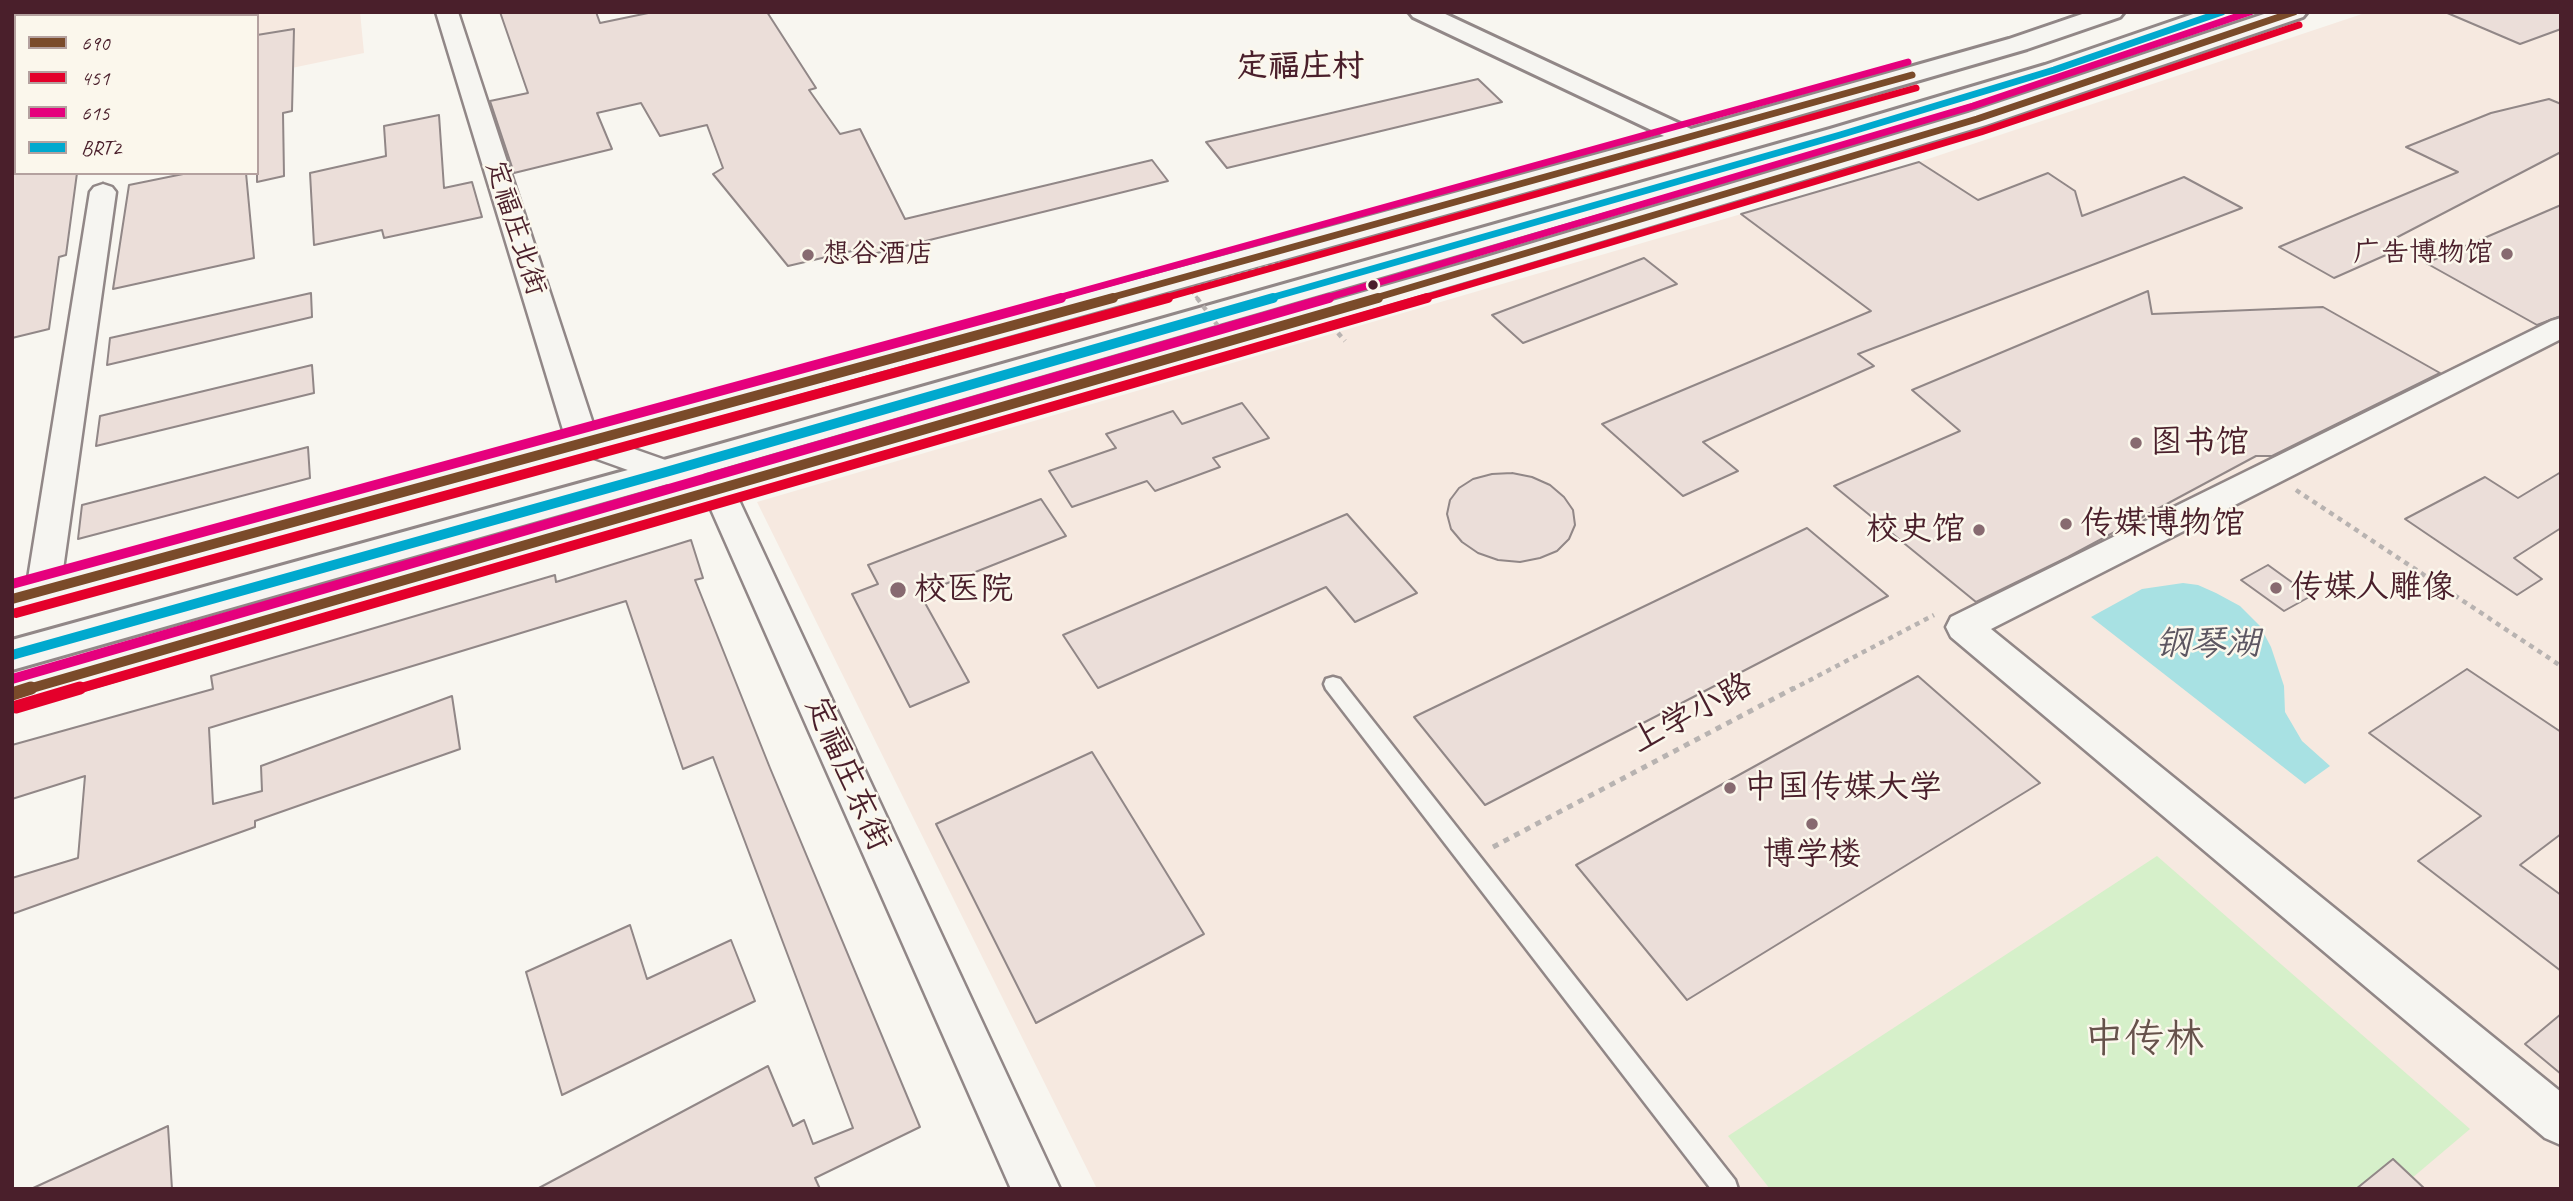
<!DOCTYPE html>
<html>
<head>
<meta charset="utf-8">
<style>
	body { margin:0 }
	#map { position:relative; width:2573px; height:1201px; overflow:hidden; background:#f8f6f0; font-family:Caveat,sans-serif }
	canvas { display:block }
	.frame { position:absolute; inset:0; border:14px solid #4a1f2b; pointer-events:none }
	.legend { position:absolute; left:14px; top:14px; width:245px; height:161px; box-sizing:border-box; background:#fbf7ec; border:2px solid #b4a19f; margin:0; padding:9px 12px; list-style:none; font-size:21px; color:#4a1f2b }
	.legend li { display:flex; align-items:center; gap:14px; height:35px }
	.legend b { width:35px; border:2px solid #b4a19f }
</style>
</head>
<body>
<div id="map">
<canvas width="2573" height="1201"></canvas>
<div class="frame"></div>
<ul class="legend">
<li><b style="height:9px;background:#7a4b2a"></b>690</li>
<li><b style="height:9px;background:#e4002b"></b>451</li>
<li><b style="height:9px;background:#e5007d"></b>615</li>
<li><b style="height:9px;background:#00a9ce"></b>BRT2</li>
</ul>
</div>
<script>
const ctx = document.querySelector('canvas').getContext('2d');
ctx.lineJoin = 'round';
function fillPath(path, color) { ctx.fillStyle = color; ctx.fill(path, 'evenodd'); }
const toPath = rows => new Path2D(rows.map(r => 'M' + r).join(''));
function stroke(path, color, width, dash) { ctx.strokeStyle = color; ctx.lineWidth = width; ctx.lineCap = dash ? 'butt' : 'round'; ctx.setLineDash(dash || []); ctx.stroke(path); }
function drawText(font, color, halo, rows, align = 'center') {
  ctx.font = font + ' Caveat,"LXGW WenKai TC",sans-serif'; ctx.lineWidth = 5; ctx.setLineDash([]); ctx.textBaseline = 'middle'; ctx.strokeStyle = halo; ctx.fillStyle = color; for (const [text, x, y, turn = 0] of rows) {
    ctx.save(); ctx.translate(x, y); ctx.rotate((+turn || 0) * Math.PI / 180); ctx.textAlign = isNaN(turn) ? turn : align; if (halo) ctx.strokeText(text, 0, 0); ctx.fillText(text, 0, 0); ctx.restore();
  }
}
const built = toPath([
	[85,12,360,12,364,53,282,70,257,134,257,16,85,16],
	[2368,12,2561,12,2561,1189,1097,1189,757,502,1919,162]
]);
const green = toPath([
	[2157,856,2470,1129,2399,1189,1770,1189,1728,1136]
]);
const water = toPath([
	[2183,583,2198,585,2216,593,2240,606,2260,626,2271,647,2284,686,2285,712,2302,741,2330,766,2305,784,2091,617,2142,589]
]);
const building = toPath([
	[500,12,596,12,600,23,653,12,767,12,816,88,809,90,840,134,860,129,905,219,1152,160,1168,181,873,254,869,247,788,266,713,174,723,168,707,125,660,136,641,103,597,113,612,149,514,173,490,101,528,93,500,12],
	[2445,12,2561,12,2561,29,2520,44,2445,12],
	[294,29,292,111,283,113,284,176,257,182,257,35,294,29],
	[1478,79,1502,102,1227,168,1206,142,1478,79],
	[2549,99,2561,104,2561,152,2390,241,2395,251,2334,278,2279,247,2458,172,2406,147,2491,113,2549,99],
	[439,115,444,188,472,182,482,217,384,238,382,230,314,245,310,173,386,156,384,126,439,115],
	[1919,162,1978,200,2048,173,2075,191,2082,216,2184,177,2242,208,1858,354,1874,366,1703,442,1738,471,1683,496,1602,424,1871,311,1741,214,1919,162],
	[12,173,77,173,66,255,59,257,49,329,12,338,12,173],
	[188,173,246,173,254,258,113,289,129,185,188,173],
	[2561,205,2561,316,2537,325,2426,263,2561,205],
	[1644,258,1677,284,1523,343,1492,315,1644,258],
	[2148,291,2152,314,2323,307,2440,373,2272,456,2256,456,2068,557,1976,602,1834,486,1960,431,1912,390,2148,291],
	[311,293,312,317,107,365,110,338,311,293],
	[312,365,314,393,96,446,100,416,312,365],
	[1242,403,1269,438,1213,458,1220,467,1155,491,1147,481,1072,507,1049,471,1116,448,1106,434,1173,411,1182,424,1242,403],
	[308,447,310,478,78,539,82,505,308,447],
	[2561,472,2561,528,2514,558,2542,579,2517,595,2405,519,2485,477,2518,498,2561,472],
	[1512,473,1532,477,1550,485,1564,497,1573,510,1575,525,1569,539,1557,551,1540,558,1520,562,1498,560,1478,553,1462,542,1451,529,1447,514,1450,500,1459,488,1473,479,1492,474,1512,473],
	[1041,499,1066,536,920,594,969,682,910,707,852,594,878,584,868,565,1041,499],
	[1347,514,1417,593,1355,622,1326,587,1098,688,1063,635,1347,514],
	[1807,528,1888,596,1485,805,1414,717,1807,528],
	[691,540,703,578,695,580,770,768,920,1127,815,1178,820,1189,537,1189,768,1066,793,1126,804,1120,813,1144,853,1128,713,757,683,769,626,601,209,728,213,804,262,791,261,766,452,696,460,749,255,821,255,827,12,914,12,878,78,858,85,776,12,799,12,745,213,689,211,676,555,575,556,582,691,540],
	[2268,565,2311,596,2284,611,2241,580,2268,565],
	[2467,669,2561,732,2561,834,2520,865,2561,895,2561,971,2418,861,2481,816,2369,733,2467,669],
	[1918,676,2040,783,1687,1000,1576,865,1918,676],
	[1092,752,1204,934,1036,1023,936,824,1092,752],
	[630,925,647,979,731,940,755,1001,562,1095,526,972,630,925],
	[2561,1014,2561,1074,2525,1044,2561,1014],
	[168,1126,172,1189,31,1189,168,1126],
	[2393,1159,2425,1189,2356,1189,2393,1159]
]);
const pathFar1 = toPath([
	[1338,333,1345,341],
	[2296,490,2561,666],
	[1791,690,1934,615]
]);
const path = toPath([
	[1493,847,1794,688]
]);
const service = toPath([
	[1333,677,1340,679,1735,1180,1738,1189,1711,1189,1326,689,1324,684,1326,679,1333,677]
]);
const minor = toPath([
	[436,12,458,12,597,436,731,483,1060,1189,1011,1189,706,498,572,450,567,443,436,12],
	[103,184,112,187,116,192,60,591,55,600,43,604,31,600,26,591,90,192,94,187,103,184],
	[2561,318,2561,339,1991,629,2561,1092,2561,1145,2545,1138,1951,637,1946,627,1951,617,2551,321,2561,318]
]);
const tertiary = toPath([
	[1409,12,1441,12,1691,129,2009,39,2088,12,2124,12,2120,17,2027,49,1699,144,12,613,12,585,1664,136,1413,17,1409,12],
	[2270,12,2307,12,2303,17,1986,125,1505,270,12,710,12,678,1483,258,1968,113,2270,12]
]);
const trunk = toPath([
	[2199,12,2235,12,2231,17,2063,75,1850,141,678,481,12,670,12,640,664,460,1830,129,2045,65,2199,12]
]);
const pathBridgeFar1 = toPath([
	[1198,299,1190,289,1280,263]
]);
const pathBridge = toPath([
	[1197,298,1221,330,1313,302]
]);
const bus1Far2 = toPath([
	[1106,299,1912,75],
	[1372,299,1977,119,2294,12]
]);
const bus1Far1 = toPath([
	[12,599,1113,298],
	[25,690,1378,298]
]);
const bus1 = toPath([
	[12,694,31,688]
]);
const bus2Far2 = toPath([
	[1161,299,1916,88],
	[1421,299,1981,132,2299,25]
]);
const bus2Far1 = toPath([
	[16,613,1168,298],
	[74,690,1427,298]
]);
const bus2 = toPath([
	[16,707,80,688]
]);
const bus3Far1 = toPath([
	[1054,299,1908,62],
	[1323,299,1973,106,2250,12]
]);
const bus3 = toPath([
	[12,584,1061,298],
	[12,679,1329,298]
]);
const bus4Far1 = toPath([
	[1267,299,1840,135,2054,70,2222,12]
]);
const bus4 = toPath([
	[12,655,666,472,1273,298]
]);
const markers = [
	[2507,254,7,"#876a70"],
	[808,255,7,"#876a70"],
	[1373,285,6,"#4a1f2b"],
	[2136,443,7,"#876a70"],
	[2066,524,7,"#876a70"],
	[1979,530,7,"#876a70"],
	[2276,588,7,"#876a70"],
	[898,590,9,"#876a70"],
	[1730,788,7,"#876a70"],
	[1812,824,7,"#876a70"]
];
const farStreetnames = [
	["定福庄北街",515,228,72]
];
const farPoinames = [
	["广告博物馆",2493,254],
	["想谷酒店",822,255,"left"]
];
const farQuarternames = [
	["定福庄村",1300,68]
];
const poiNames = [
	["图书馆",2150,443],
	["传媒博物馆",2080,524],
	["校史馆",1965,530,"right"],
	["传媒人雕像",2290,588],
	["校医院",914,590],
	["中国传媒大学",1744,788],
	["博学楼",1812,855,"center"]
];
const streetNames = [
	["上学小路",1692,714,-28],
	["定福庄东街",847,774,66]
];
const waterNames = [
	["钢琴湖",2208,645]
];
const nearParknames = [
	["中传林",2144,1041]
];
fillPath(built, '#f6e9e0');
fillPath(green, '#d6f0ca');
fillPath(water, '#a8e1e3');
fillPath(building, '#ebded9');
stroke(building, '#918787', 2);
stroke(service, '#918787', 5);
stroke(minor, '#918787', 5);
stroke(tertiary, '#918787', 6);
stroke(trunk, '#918787', 6);
stroke(pathFar1, '#b8b3b1', 4.5, [5, 5]);
stroke(path, '#b8b3b1', 5, [6, 6]);
fillPath(service, '#f6f5f1');
fillPath(minor, '#f6f5f1');
fillPath(tertiary, '#f6f5f1');
fillPath(trunk, '#f6f5f1');
stroke(pathBridgeFar1, '#b8b3b1', 3.5, [3.5, 3.5]);
stroke(pathBridge, '#b8b3b1', 4.5, [5, 5]);
stroke(bus1Far2, '#7a4b2a', 7);
stroke(bus1Far1, '#7a4b2a', 10);
stroke(bus1, '#7a4b2a', 13);
stroke(bus2Far2, '#e4002b', 7);
stroke(bus2Far1, '#e4002b', 10);
stroke(bus2, '#e4002b', 13);
stroke(bus3Far1, '#e5007d', 7);
stroke(bus3, '#e5007d', 10);
stroke(bus4Far1, '#00a9ce', 7);
stroke(bus4, '#00a9ce', 10);
for (const [x, y, r, color] of markers) { const dot = new Path2D(); dot.arc(x, y, r, 0, 2 * Math.PI); ctx.fillStyle = color; ctx.fill(dot); stroke(dot, '#fbf7ec', 2.5); }
drawText('28px', '#4a1f2b', '#fbf7ec', farStreetnames);
drawText('28px', '#4a1f2b', '#fbf7ec', farPoinames, 'right');
drawText('bold 32px', '#4a1f2b', '#fbf7ec', farQuarternames);
drawText('33px', '#4a1f2b', '#fbf7ec', poiNames, 'left');
drawText('33px', '#4a1f2b', '#fbf7ec', streetNames);
drawText('italic 35px', '#5c5661', '#fbf7ec', waterNames);
drawText('40px', '#66524b', '#fbf7ec', nearParknames);
</script>
</body>
</html>
